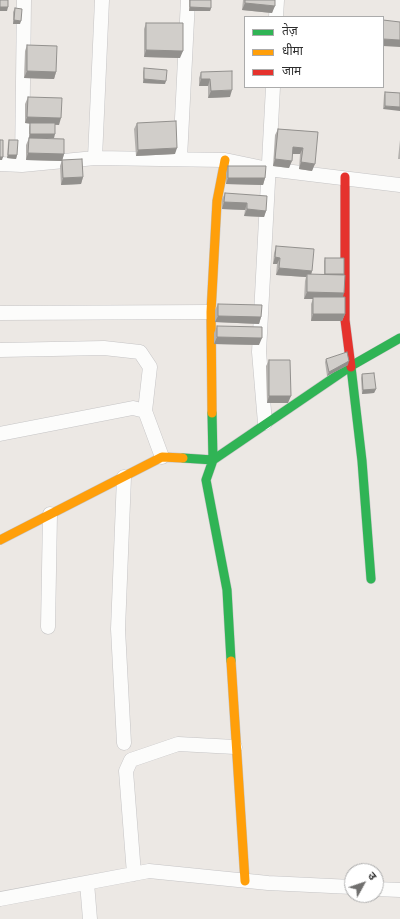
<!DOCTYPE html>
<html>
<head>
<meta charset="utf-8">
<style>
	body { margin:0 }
	#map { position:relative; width:400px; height:919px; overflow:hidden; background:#ece8e4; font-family:"Asap Condensed","Noto Sans Devanagari",sans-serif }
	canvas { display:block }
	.legend { position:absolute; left:244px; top:16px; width:140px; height:72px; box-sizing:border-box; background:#fff; border:1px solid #ababab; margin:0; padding:5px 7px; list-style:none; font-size:12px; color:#2e2e2e }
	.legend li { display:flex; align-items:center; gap:8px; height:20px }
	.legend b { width:20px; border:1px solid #ababab }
	.north { position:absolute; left:344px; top:863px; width:40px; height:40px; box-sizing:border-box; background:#fff; border:1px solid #ababab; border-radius:50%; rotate:50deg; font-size:11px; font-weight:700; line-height:16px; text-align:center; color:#2e2e2e }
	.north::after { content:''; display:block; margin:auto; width:14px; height:18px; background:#706f6e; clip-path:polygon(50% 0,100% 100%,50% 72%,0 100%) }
</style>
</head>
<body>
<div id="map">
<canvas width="400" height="919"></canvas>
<ul class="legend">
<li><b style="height:5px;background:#30b455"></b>तेज़</li>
<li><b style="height:5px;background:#ff9f0a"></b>धीमा</li>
<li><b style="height:5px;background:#e5322d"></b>जाम</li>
</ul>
<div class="north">उ</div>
</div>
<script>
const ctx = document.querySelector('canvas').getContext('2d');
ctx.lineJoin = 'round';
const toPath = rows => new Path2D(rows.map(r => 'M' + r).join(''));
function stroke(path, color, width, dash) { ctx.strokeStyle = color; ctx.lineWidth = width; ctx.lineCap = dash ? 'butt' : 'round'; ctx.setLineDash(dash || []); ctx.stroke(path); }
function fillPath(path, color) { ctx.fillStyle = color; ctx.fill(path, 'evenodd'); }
const street = toPath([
	[276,17,277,0],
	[95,158,102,0],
	[180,158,188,0],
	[0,164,22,165,95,158,225,160,268,169,400,185],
	[22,165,24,0],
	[0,313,211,312],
	[0,350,104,348,140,352,150,367,145,411,162,457],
	[265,423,259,352,273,87],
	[0,434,133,408,145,411],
	[48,627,50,514],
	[124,743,118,629,124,477],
	[134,874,126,771,131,760,178,744,235,747],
	[87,883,90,919],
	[376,889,400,890],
	[0,899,149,871,268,883,352,887]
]);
const fast = toPath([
	[351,367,362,461,371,579],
	[212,413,213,460,206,480,227,590,231,661],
	[183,458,213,460,351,366,400,338]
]);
const slow = toPath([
	[212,413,211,312,217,201,225,160],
	[0,540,162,457,183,458],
	[231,661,245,881]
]);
const jam = toPath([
	[345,177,345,320,351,367]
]);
const wall = toPath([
	[189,0,211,0,211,8,210,11,189,11],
	[243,0,275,0,272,13,242,10],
	[15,8,20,24,13,24,13,12],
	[146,23,180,58,144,57,144,29],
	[27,45,56,72,54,79,24,78,25,51],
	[144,68,165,84,143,83,143,72],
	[201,72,230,97,208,98,208,86,199,86,199,78],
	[385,92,400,93,383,109,384,95],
	[28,97,59,125,55,124,54,138,29,138,29,127,30,124,25,123,25,104],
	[137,123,175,154,136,156,134,129],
	[278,129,318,132,312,171,299,169,300,154,292,154,289,168,273,166,275,135],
	[29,138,64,154,62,161,26,160,26,145],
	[9,140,17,155,16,159,7,158,8,143],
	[400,140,400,159,398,159],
	[62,160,83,177,81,184,61,185,60,166],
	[228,166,265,178,263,185,226,184,226,173],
	[225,193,266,211,264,217,244,216,245,210,222,209,222,199],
	[276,246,312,271,311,275,324,275,324,261,325,258,344,274,343,297,345,314,342,321,311,321,311,304,313,299,304,299,305,281,306,277,276,275,277,264,273,264,274,253],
	[218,304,261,317,259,324,215,322,215,310],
	[217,326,259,345,214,344,214,333],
	[326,359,348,365,327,376,325,362],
	[269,360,288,403,267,403,266,366],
	[362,374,376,389,374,393,362,394,361,378]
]);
const shadedWall = toPath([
	[245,3,275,6,272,13,242,10],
	[0,7,8,7,7,11,0,11],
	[190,7,211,8,210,11,189,11],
	[14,20,21,21,20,24,13,24],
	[383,39,400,40,400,47,383,46],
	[146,50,183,51,180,58,144,57],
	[27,71,56,72,54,79,24,78],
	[144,79,166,81,165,84,143,83],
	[201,79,210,79,208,86,199,86],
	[232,90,230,97,208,98,211,91],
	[385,106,400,107,400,111,383,109],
	[27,117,61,118,59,125,25,123],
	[30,134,55,134,54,138,29,138],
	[293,147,303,148,300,154,290,154],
	[177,148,175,154,136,156,138,150],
	[28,153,64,154,62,161,26,160],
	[8,155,17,155,16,159,7,158],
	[0,157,3,157,2,160,0,160],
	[275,159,292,161,289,168,273,166],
	[301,162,315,164,312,171,299,169],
	[83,177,81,184,61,185,63,178],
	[228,178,265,178,263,185,226,184],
	[224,202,247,203,245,210,222,209],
	[247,209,266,211,264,217,244,216],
	[275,257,280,258,277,264,273,264],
	[279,268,312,271,310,278,307,274,306,277,276,275],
	[325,274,344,274,342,278,324,277],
	[307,292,344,293,342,300,313,297,313,299,304,299],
	[313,314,345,314,342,321,311,321],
	[218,316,261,317,259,324,215,322],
	[217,337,262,338,259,345,214,344],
	[349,361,348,365,327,376,329,372],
	[376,389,374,393,362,394,363,390],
	[269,396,291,396,288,403,267,403]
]);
const building = toPath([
	[0,0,8,0,8,7,0,7,0,0],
	[190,0,211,0,211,8,190,7,190,0],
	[245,0,275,0,275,6,245,3,245,0],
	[15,8,22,9,21,21,14,20,15,8],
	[383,20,400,22,400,40,383,39,383,20],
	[146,23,183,23,183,51,146,50,146,23],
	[27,45,57,46,56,72,27,71,27,45],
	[144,68,167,70,166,81,144,79,144,68],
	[232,71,232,90,211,91,210,79,201,79,201,72,232,71],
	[385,92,400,93,400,107,385,106,385,92],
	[28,97,62,98,61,118,27,117,28,97],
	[176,121,177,148,138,150,137,123,176,121],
	[30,123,55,123,55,134,30,134,30,123],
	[278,129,318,132,315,164,301,162,303,148,293,147,292,161,275,159,278,129],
	[29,138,64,139,64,154,28,153,29,138],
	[0,140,3,140,3,157,0,157,0,140],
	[9,140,18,140,17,155,8,155,9,140],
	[82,159,83,177,63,178,62,160,82,159],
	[228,166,266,166,265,178,228,178,228,166],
	[225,193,267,196,266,211,247,209,247,203,224,202,225,193],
	[276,246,314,249,312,271,279,268,280,258,275,257,276,246],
	[325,258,344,258,344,274,325,274,325,258],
	[307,274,345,275,344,293,307,292,307,274],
	[313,297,345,297,345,314,313,314,313,297],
	[218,304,262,305,261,317,218,316,218,304],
	[217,326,262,327,262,338,217,337,217,326],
	[347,352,349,361,329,372,326,359,347,352],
	[269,360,290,360,291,396,269,396,269,360],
	[374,373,376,389,363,390,362,374,374,373]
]);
stroke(street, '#c5c4c5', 15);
stroke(fast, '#c5c4c5', 10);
stroke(slow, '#c5c4c5', 10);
stroke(jam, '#c5c4c5', 10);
stroke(street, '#fcfcfb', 14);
stroke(fast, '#30b455', 9);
stroke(slow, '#ff9f0a', 9);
stroke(jam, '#e5322d', 9);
fillPath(wall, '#b4b1ae');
fillPath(shadedWall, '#92908d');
fillPath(building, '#d1ceca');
stroke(building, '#92908d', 1);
</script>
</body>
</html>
